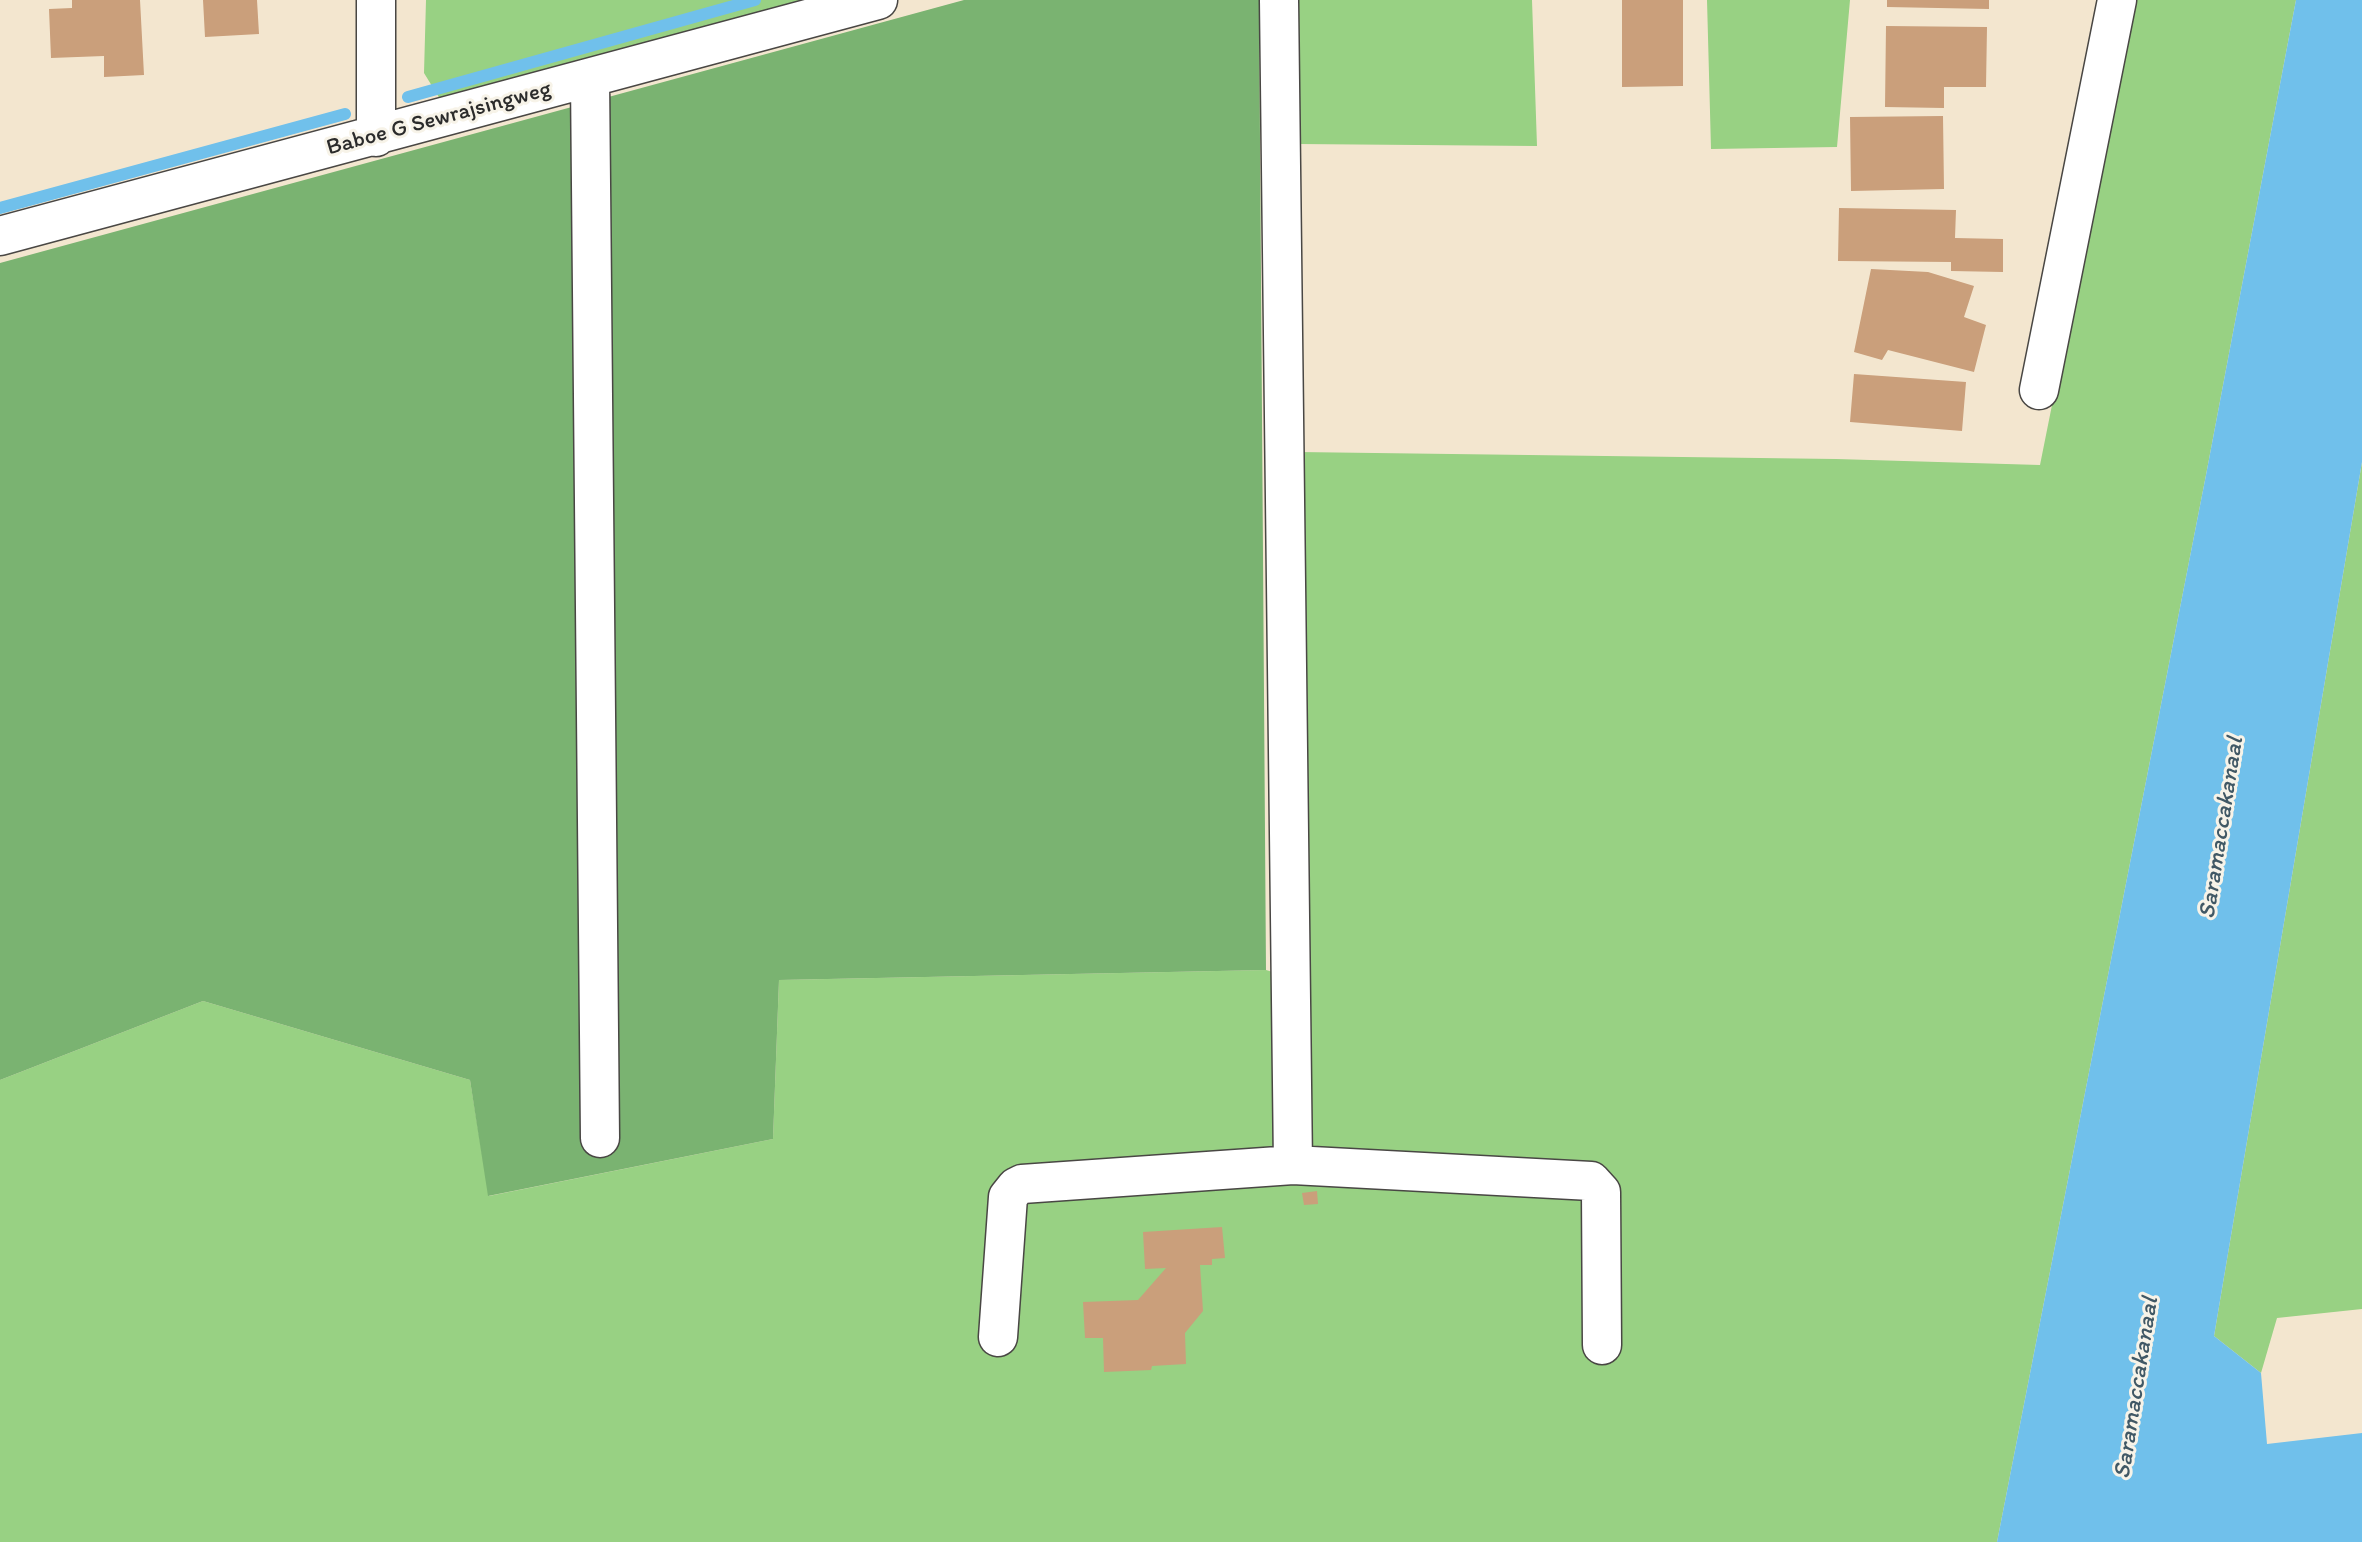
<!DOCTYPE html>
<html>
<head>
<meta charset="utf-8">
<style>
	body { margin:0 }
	canvas { display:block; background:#f3e6cf }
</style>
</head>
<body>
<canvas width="2362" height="1542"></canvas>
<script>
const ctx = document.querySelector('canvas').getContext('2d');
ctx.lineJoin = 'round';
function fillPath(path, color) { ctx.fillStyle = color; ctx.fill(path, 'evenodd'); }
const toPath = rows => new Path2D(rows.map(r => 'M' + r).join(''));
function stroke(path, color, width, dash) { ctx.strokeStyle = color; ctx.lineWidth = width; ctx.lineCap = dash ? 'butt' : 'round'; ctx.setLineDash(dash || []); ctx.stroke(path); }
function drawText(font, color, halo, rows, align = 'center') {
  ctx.font = font + ' Itim,sans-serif'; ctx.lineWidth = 6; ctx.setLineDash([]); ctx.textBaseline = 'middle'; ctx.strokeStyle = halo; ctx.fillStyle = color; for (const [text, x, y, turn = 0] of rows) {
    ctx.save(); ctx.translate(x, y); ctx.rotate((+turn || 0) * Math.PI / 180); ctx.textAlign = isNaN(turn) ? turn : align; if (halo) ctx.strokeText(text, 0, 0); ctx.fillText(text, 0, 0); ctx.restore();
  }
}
const green = toPath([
	[426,0,809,0,443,104,424,73],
	[1294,0,1532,0,1537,146,1297,144],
	[1707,0,1850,0,1837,147,1711,149],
	[2133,0,2296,0,2206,475,1997,1542,0,1542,0,1080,203,1001,470,1080,489,1196,773,1139,779,980,1266,970,1303,981,1298,452,1836,459,2040,465],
	[2362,462,2362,1309,2277,1318,2261,1373,2214,1336]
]);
const forest = toPath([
	[964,0,1259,0,1266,970,779,980,773,1139,488,1196,470,1080,203,1001,0,1080,0,263]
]);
const water = toPath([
	[2296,0,2362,0,2362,462,2214,1336,2261,1373,2267,1444,2362,1433,2362,1542,1997,1542,2206,475]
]);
const stream = toPath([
	[408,97,755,0],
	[0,208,345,114]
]);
const building = toPath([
	[72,0,140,0,144,75,104,77,104,56,51,58,49,9,72,8],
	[203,0,257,0,259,34,205,37],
	[1622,0,1683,0,1683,86,1622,87],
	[1887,0,1989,0,1989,9,1887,7],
	[1886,26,1987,27,1986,87,1944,87,1944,108,1885,107],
	[1943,116,1944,189,1851,191,1850,117],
	[1839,208,1956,210,1955,238,2003,239,2003,272,1951,271,1951,262,1838,261],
	[1871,269,1928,272,1974,286,1964,317,1986,325,1974,372,1888,350,1882,360,1854,352],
	[1854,374,1966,382,1962,431,1850,422],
	[1317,1191,1318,1204,1304,1205,1302,1193],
	[1222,1227,1225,1258,1212,1259,1212,1265,1200,1265,1203,1311,1185,1333,1186,1364,1152,1366,1151,1370,1104,1372,1103,1338,1085,1338,1083,1302,1138,1300,1166,1268,1145,1269,1143,1232]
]);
const minor = toPath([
	[1279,0,1293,1165],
	[590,78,600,1138],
	[376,137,376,0],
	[0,236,878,0],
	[2039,390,2117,0],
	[998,1337,1008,1197,1016,1187,1022,1184,1293,1165,1591,1181,1601,1192,1602,1345]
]);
const streetNames = [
	["Baboe G Sewrajsingweg",439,119,-15]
];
const waterNames = [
	["Saramaccakanaal",2222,828,-81],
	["Saramaccakanaal",2137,1388,-81]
];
fillPath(green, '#98d183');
fillPath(forest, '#7ab371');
fillPath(water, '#70c0eb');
stroke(stream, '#70c0eb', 12);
fillPath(building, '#ca9f7b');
stroke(minor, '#494744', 41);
stroke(minor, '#fff', 38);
drawText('23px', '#2b2b2b', '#f7f3e8', streetNames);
drawText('italic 24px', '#405865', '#f7f3e8', waterNames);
</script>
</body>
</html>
